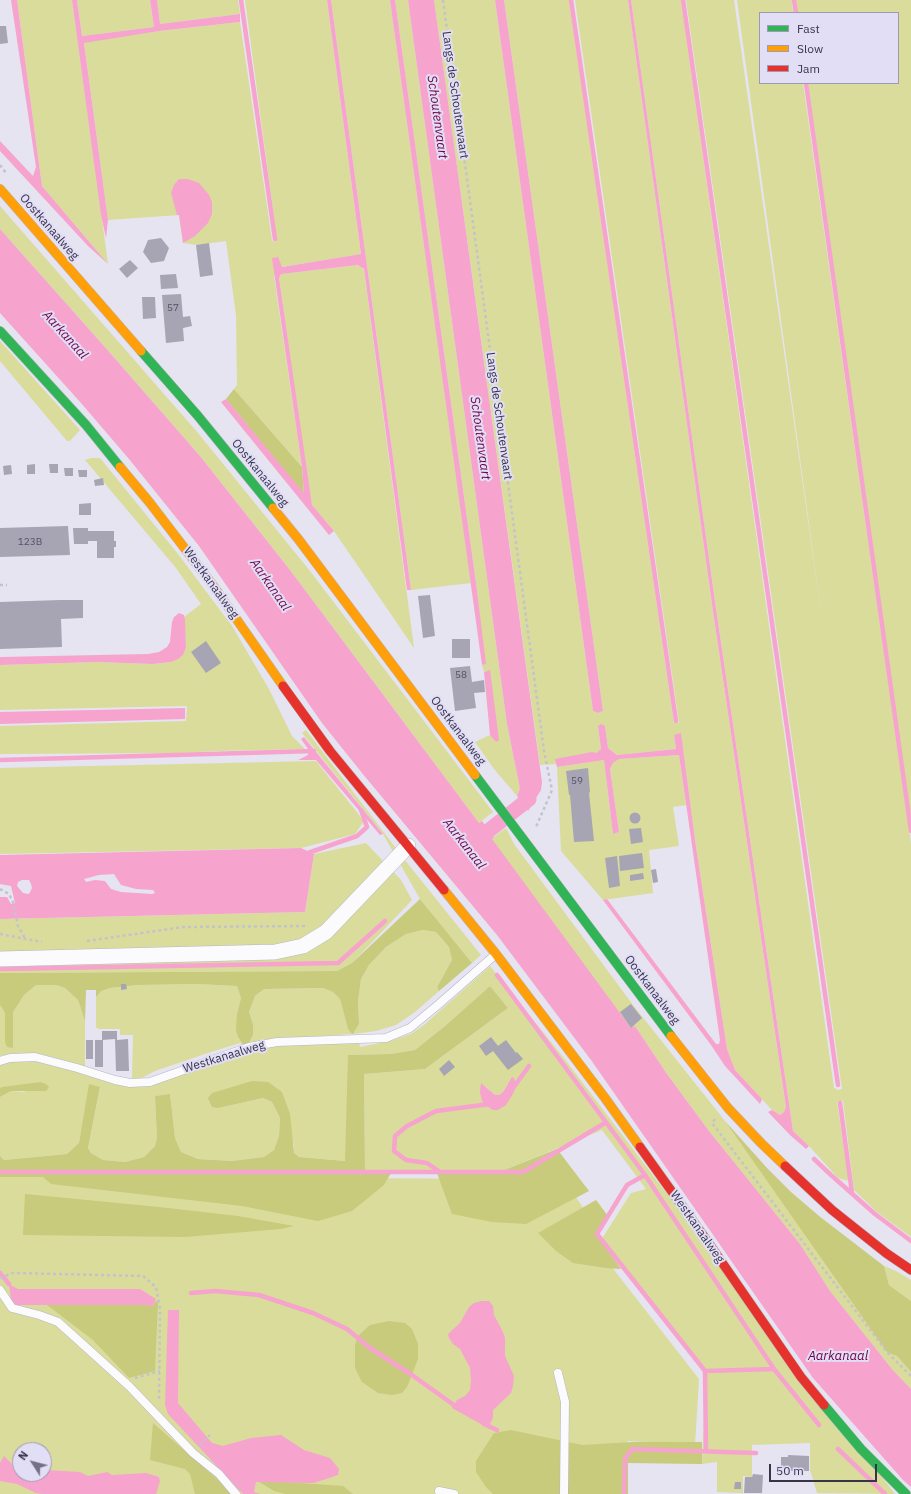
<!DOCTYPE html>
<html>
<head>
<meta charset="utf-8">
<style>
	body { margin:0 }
	#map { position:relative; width:911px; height:1494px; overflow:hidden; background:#e5e4f0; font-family:"IBM Plex Sans",sans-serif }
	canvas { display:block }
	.legend { position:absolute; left:759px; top:12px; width:140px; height:72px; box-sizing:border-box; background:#e1def6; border:1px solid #9d9ab1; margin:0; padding:5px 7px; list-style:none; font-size:12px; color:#37334a }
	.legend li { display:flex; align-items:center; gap:8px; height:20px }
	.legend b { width:20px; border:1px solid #9d9ab1 }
	.north { position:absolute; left:12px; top:1442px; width:40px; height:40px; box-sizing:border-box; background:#e1def6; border:1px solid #9d9ab1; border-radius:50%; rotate:306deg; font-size:11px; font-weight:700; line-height:16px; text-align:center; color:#37334a }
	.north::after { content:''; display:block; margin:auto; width:14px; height:18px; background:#747184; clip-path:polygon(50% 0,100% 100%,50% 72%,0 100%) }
	.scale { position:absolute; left:769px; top:1464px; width:108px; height:18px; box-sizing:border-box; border:2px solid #37334a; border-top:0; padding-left:5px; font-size:12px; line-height:14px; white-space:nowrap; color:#37334a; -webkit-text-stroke:3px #e1def6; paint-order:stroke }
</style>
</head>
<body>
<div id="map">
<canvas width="911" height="1494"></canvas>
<ul class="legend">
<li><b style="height:5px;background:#30b455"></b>Fast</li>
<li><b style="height:5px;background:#ff9f0a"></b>Slow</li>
<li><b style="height:5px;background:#e5322d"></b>Jam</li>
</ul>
<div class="north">N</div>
<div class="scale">50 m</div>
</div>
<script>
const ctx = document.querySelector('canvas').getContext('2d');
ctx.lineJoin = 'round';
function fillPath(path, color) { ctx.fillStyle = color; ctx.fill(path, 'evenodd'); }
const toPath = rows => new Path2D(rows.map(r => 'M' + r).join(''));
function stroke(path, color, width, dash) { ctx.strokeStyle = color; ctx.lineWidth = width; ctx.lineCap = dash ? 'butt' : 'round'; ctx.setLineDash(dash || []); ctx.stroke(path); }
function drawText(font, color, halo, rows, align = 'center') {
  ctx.font = font + ' "IBM Plex Sans",sans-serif'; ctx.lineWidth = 4; ctx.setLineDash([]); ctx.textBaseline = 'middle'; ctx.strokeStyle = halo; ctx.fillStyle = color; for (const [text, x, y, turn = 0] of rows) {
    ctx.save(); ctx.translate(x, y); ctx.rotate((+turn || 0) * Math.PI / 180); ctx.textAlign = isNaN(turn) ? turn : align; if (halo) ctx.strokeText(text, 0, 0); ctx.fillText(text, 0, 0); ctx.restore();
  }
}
const green = toPath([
	[17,0,72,0,108,264,42,186],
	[77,0,150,0,154,27,82,36],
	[157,0,238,0,240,14,160,24],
	[245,0,327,0,361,254,281,267,274,276,302,467,234,389,237,385,236,315,226,241,197,245,183,243,179,215,108,220,84,42,159,31,240,22,272,240,274,242,277,240],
	[331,0,390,0,471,583,411,590],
	[395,0,408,0,507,724,520,789,517,796,494,769,475,742,490,735,496,742,487,671,484,672,482,665,485,664,476,583],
	[434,0,495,0,593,711,598,713,603,711,504,0,569,0,674,723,679,723,575,0,628,0,713,611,786,1107,784,1112,780,1115,772,1110,735,1070,727,1049,696,847,681,734,674,735,676,749,617,755,608,748,605,726,598,726,601,749,596,753,556,759,556,764,540,765],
	[631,0,681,0,834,1088,838,1090,842,1089,686,0,734,0,823,626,737,0,792,0,793,13,760,13,760,83,803,83,911,843,911,1237,877,1212,854,1190,843,1101,837,1102,849,1181,838,1178,809,1146,793,1131,716,609],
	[796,0,911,0,911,819,808,83,898,83,898,13,798,13],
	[0,206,198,433,310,571,493,812,479,823,290,570,200,456,104,346,0,229],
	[359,265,364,270,414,648,334,531,312,505,307,474,279,278,281,274],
	[0,341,80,430,70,441,67,441,0,361],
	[91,458,100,458,178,554,232,626,269,689,292,736,305,749,217,751,177,753,0,754,0,726,186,721,187,706,0,710,0,665,97,662,153,664,171,662,186,647,184,617,201,604,176,568,85,460],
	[306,730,408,864,481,955,472,963,420,899,383,834,302,733],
	[679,755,686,805,673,807,679,846,649,850,653,893,603,900,561,851,557,767,604,760,613,834,619,832,610,769,613,763,619,759],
	[316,761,364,821,355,834,301,848,0,854,0,768],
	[506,828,514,844,633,1005,725,1121,806,1234,897,1356,911,1372,911,1389,892,1369,830,1291,800,1244,709,1131,667,1074,635,1026,631,1029,491,839],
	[366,843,401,880,412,900,352,963,337,971,0,973,0,919,305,912,314,854],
	[423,930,436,932,449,947,452,960,437,987,439,991,415,1012,396,1025,376,1031,353,1034,359,1024,358,1002,361,979,369,965,386,947,406,934],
	[490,966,563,1057,895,1494,817,1493,810,1470,810,1443,752,1445,752,1477,743,1476,743,1493,717,1492,717,1462,702,1464,706,1371,708,1372,603,1239,603,1237,631,1193,646,1189,602,1130,502,1171,365,1173,364,1074,425,1069,508,1008,490,986,445,1026,415,1050,391,1054,349,1055,346,1161,299,1157,294,1153,294,1146,282,1092,218,1108,263,1098,272,1102,280,1118,279,1136,274,1150,264,1157,232,1161,198,1159,181,1152,175,1138,170,1094,155,1096,157,1138,155,1146,144,1157,125,1162,103,1160,91,1153,88,1148,100,1088,90,1085,79,1143,67,1154,4,1160,0,1156,0,1097,11,1091,24,1092,40,1082,0,1088,0,1063,25,1060,49,1063,126,1086,139,1087,156,1084,218,1061,256,1049,273,1045,359,1042,360,1047,390,1041,411,1034,424,1025],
	[509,1081,498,1110,489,1108,486,1106,482,1101,481,1083,495,1095,499,1095,503,1092],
	[197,984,237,986,241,998,237,1014,238,1037,244,1046,240,1043,211,1052,155,1071,138,1080,132,1078,133,1035,120,1035,120,1029,98,1029,98,1028,96,1028,96,997,100,991,110,988,138,985],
	[36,985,56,985,65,988,78,1000,85,1021,85,1067,44,1055,10,1054,0,1056,0,1005,5,1013,5,1042,13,1048,12,1012,24,995],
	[323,988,333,992,340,999,348,1029,352,1034,307,1037,248,1045,253,1035,253,1024,249,1012,255,996,264,989],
	[551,1161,593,1222,590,1239,699,1379,695,1445,628,1441,618,1455,617,1494,0,1494,0,1176,509,1179],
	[20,1450,44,1450,44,1474,20,1474],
	[884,1266,896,1271,911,1280,911,1301,889,1285]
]);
const forest = toPath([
	[234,389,302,467,304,494,226,399],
	[420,899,472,963,439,991,437,987,452,960,449,947,436,932,423,930,406,934,386,947,369,965,361,979,358,1002,359,1024,353,1034,352,1034,348,1029,340,999,333,992,323,988,264,989,255,996,249,1012,253,1024,253,1035,248,1045,244,1046,238,1037,236,1030,237,1014,241,998,237,986,197,984,138,985,110,988,101,991,96,997,96,990,86,990,85,1021,78,1000,65,988,56,985,36,985,24,995,13,1012,13,1048,7,1047,5,1042,5,1013,0,1005,0,973,337,971,352,963],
	[490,986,508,1008,425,1069,364,1074,365,1173,391,1173,384,1185,352,1211,318,1221,242,1206,51,1184,43,1177,0,1177,0,1156,4,1160,67,1154,79,1143,89,1084,100,1087,88,1148,91,1153,103,1160,125,1162,144,1157,155,1146,157,1138,155,1096,170,1094,175,1138,181,1152,198,1159,232,1161,264,1157,274,1150,279,1136,280,1118,272,1102,263,1098,218,1108,212,1107,208,1098,212,1093,252,1081,268,1082,282,1092,290,1114,294,1153,299,1157,345,1161,348,1055,391,1054,415,1050,445,1026],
	[40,1082,46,1084,49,1087,46,1091,11,1091,0,1097,0,1088,2,1087],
	[725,1121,767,1168,791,1192,819,1216,884,1266,889,1285,911,1301,911,1372,897,1356,887,1352],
	[557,1149,589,1191,526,1224,492,1222,452,1214,437,1173,502,1171],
	[25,1194,159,1207,238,1216,294,1226,281,1229,185,1237,23,1235],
	[596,1200,608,1216,596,1234,621,1269,606,1268,573,1263,556,1251,538,1233],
	[156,1301,158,1302,155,1371,129,1378,93,1340,47,1305,144,1305,153,1306],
	[389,1321,405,1323,412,1329,418,1344,418,1359,407,1387,402,1393,392,1395,378,1393,362,1382,355,1368,355,1345,358,1336,370,1325],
	[153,1423,233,1493,233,1494,195,1494,190,1474,185,1469,150,1460],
	[511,1430,582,1445,633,1442,702,1442,702,1464,628,1463,628,1494,493,1494,486,1487,476,1472,476,1461,494,1433],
	[256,1480,343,1486,353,1494,285,1494,274,1491]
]);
const water = toPath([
	[11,0,17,0,42,186,108,264,88,246,0,151,0,141,33,176,36,167],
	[72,0,77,0,82,36,154,27,150,0,157,0,160,24,240,14,240,22,159,31,84,43,108,220,106,238,101,215],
	[327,0,331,0,411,590,407,590,364,269,358,265,281,274,279,278,312,505,334,531,329,535,221,402,226,399,304,493,302,467,272,258,278,257,282,267,361,254],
	[390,0,395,0,476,583,486,664,482,665],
	[408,0,434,0,542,782,541,790,528,811,517,796,520,789,507,724],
	[495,0,504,0,603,711,598,713,593,711],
	[628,0,631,0,716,609,793,1131,809,1146,806,1149,790,1135,768,1112,772,1110,780,1115,784,1112,786,1107,713,611],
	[179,179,188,179,199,183,209,195,212,202,212,214,208,223,195,236,183,243,179,215,177,215,171,193,174,185],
	[0,229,104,346,200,456,290,570,479,823,482,821,494,837,492,839,631,1028,635,1026,667,1074,709,1131,800,1244,830,1291,892,1369,911,1389,911,1487,903,1480,813,1378,591,1060,497,935,362,773,322,723,199,546,129,459,81,403,0,313],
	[179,613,184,615,185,620,186,647,183,655,178,659,171,662,153,664,97,662,0,665,0,657,148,654,159,652,167,647,170,642,172,622,174,617],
	[490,670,499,740,496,742,490,735,484,672],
	[185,708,185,719,0,724,0,712],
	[601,724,605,726,608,748,617,755,676,749,674,735,681,733,696,847,727,1049,735,1070,762,1099,760,1104,725,1066,711,1045,603,900,607,899,716,1044,719,1044,720,1040,679,755,619,759,613,763,610,769,619,832,613,834,604,760,557,767,555,759,592,752,596,753,601,749,598,726],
	[304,737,383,834,380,835,316,760,298,760,308,755,308,749,301,739],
	[301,848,314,854,305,912,0,919,0,897,7,897,11,904,15,903,11,886,0,884,0,855],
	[114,874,121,885,136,889,153,890,155,893,152,894,121,892,111,889,105,881,95,880,86,882,84,879,99,875],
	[22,880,29,880,31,884,32,888,29,894,23,893,17,886,18,882],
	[512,1077,514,1078,516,1085,514,1092,506,1105,498,1110,493,1110,486,1106,482,1101,480,1092,481,1083,495,1095,499,1095,503,1092],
	[9,1284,18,1289,140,1289,156,1299,153,1306,144,1305,14,1305,11,1299],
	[481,1301,489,1301,493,1306,494,1315,503,1332,505,1338,505,1356,514,1376,513,1386,511,1393,493,1410,493,1418,488,1428,452,1408,457,1400,465,1396,470,1390,471,1381,470,1368,460,1349,453,1344,449,1338,448,1334,460,1323,469,1307,474,1303],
	[168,1310,179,1310,178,1403,212,1443,223,1446,251,1438,281,1435,304,1450,330,1458,339,1469,338,1475,314,1483,256,1482,254,1492,260,1494,243,1494,168,1414,165,1405],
	[4,1456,14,1466,20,1469,20,1474,44,1474,44,1470,46,1470,80,1472,88,1476,107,1472,112,1475,146,1473,159,1477,160,1481,156,1494,42,1494,36,1493,17,1484,0,1481,0,1463]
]);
const stream = toPath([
	[241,0,275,239],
	[571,0,676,721],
	[683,0,838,1085],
	[794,0,796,13],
	[806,83,911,831],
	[0,760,314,751],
	[305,854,357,836,367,827,361,810],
	[0,969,338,963,385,921],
	[497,975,645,1175],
	[513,1088,529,1066],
	[840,1103,852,1193],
	[814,1159,831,1175,875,1214,911,1241],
	[0,1172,523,1172,605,1123],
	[440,1172,427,1163,406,1160,394,1151,395,1136,407,1126,436,1111,490,1104],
	[0,1273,9,1284],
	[191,1293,215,1291,259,1295,313,1313,347,1329,370,1348,412,1375,458,1408],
	[705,1371,774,1369],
	[484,1424,497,1430],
	[838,1449,885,1494],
	[706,1451,705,1371,597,1234,627,1185,645,1175,774,1369,819,1425],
	[624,1494,625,1459,632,1449,756,1453]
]);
const canal = toPath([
	[473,843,529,799,527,788]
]);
const building = toPath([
	[0,26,6,26,8,43,0,44],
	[161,238,169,248,164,261,151,263,143,252,148,240],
	[209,243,213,275,200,277,196,245],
	[130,260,138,268,127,278,119,269],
	[176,274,178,288,161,289,160,275],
	[181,294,183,317,190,316,192,326,183,328,184,341,166,343,162,295],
	[142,297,155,297,156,318,143,319],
	[35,464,35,474,27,474,27,465],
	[49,464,58,464,58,473,50,473],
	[11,465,12,474,4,475,3,466],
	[64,468,73,468,73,476,65,476],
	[78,470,87,470,87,477,79,477],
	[103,478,104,485,95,486,94,480],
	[91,503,91,515,79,515,79,504],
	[68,526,70,555,0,557,0,528],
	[73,528,88,528,88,531,114,531,114,541,116,541,116,547,114,547,114,558,97,558,97,541,88,541,88,544,74,544],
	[430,595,435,636,423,638,418,596],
	[60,600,83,600,83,618,61,619,62,647,0,649,0,602],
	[452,639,470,639,470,658,452,658],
	[206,641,221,663,206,673,191,652],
	[470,666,472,682,484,680,485,692,474,693,476,708,455,711,450,668],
	[588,768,590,792,589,793,594,841,574,842,570,795,569,795,566,771],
	'629.5 818a5.5 5.5 0 1 1 11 0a5.5 5.5 0 1 1-11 0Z',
	[641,828,643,842,631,844,629,829],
	[642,853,644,868,620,871,619,856],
	[617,856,620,886,609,888,605,858],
	[656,869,658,882,653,883,651,870],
	[643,873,644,879,630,881,630,875],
	[121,984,126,984,127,989,121,990],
	[631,1004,642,1018,631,1028,620,1012],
	[102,1031,117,1031,117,1040,128,1039,129,1071,116,1071,115,1039,102,1040],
	[491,1037,498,1046,506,1040,516,1053,517,1052,523,1059,508,1070,493,1051,486,1056,479,1046],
	[86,1040,93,1040,93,1059,86,1059],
	[95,1040,103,1040,103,1067,95,1067],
	[449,1060,455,1067,444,1076,439,1069],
	[788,1455,809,1456,809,1471,787,1471,787,1469,781,1468,781,1457,788,1457],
	[753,1474,763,1475,762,1493,744,1493,745,1477,752,1477],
	[735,1482,741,1482,741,1489,734,1489]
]);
const path = toPath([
	[443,0,544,751,552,790,536,827],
	[0,165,6,173],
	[0,585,7,585],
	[0,889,9,894,13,902,18,926,26,940],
	[0,934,42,942],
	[87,941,183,927,307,926],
	[715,1119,712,1123,887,1352,911,1376],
	[0,1278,13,1273,143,1276,156,1287,160,1309,159,1401],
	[135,1378,160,1371],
	[200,1445,210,1435]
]);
const lane = toPath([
	[0,1061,10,1058,35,1057,77,1068,115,1080,130,1083,150,1082,249,1047,277,1042,386,1038,410,1028,439,1004,496,954],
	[0,1290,12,1308,39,1315,58,1322,129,1386,193,1453,219,1474,236,1494],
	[558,1373,565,1402,564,1494],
	[439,1491,454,1494]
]);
const street = toPath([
	[0,959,275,952,303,946,326,932,408,846]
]);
const fast = toPath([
	[0,331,86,425,120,467],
	[141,351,198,416,273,508],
	[475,775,671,1036],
	[824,1405,861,1449,906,1494]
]);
const slow = toPath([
	[0,189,141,351],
	[120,467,150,503,212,584,283,686],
	[273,508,299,540,475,775],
	[444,890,496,954,605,1098,640,1147],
	[671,1036,728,1108,761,1143,785,1166]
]);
const jam = toPath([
	[283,686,330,751,444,890],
	[640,1147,710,1245,801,1377,824,1405],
	[785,1166,832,1210,886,1253,911,1270]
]);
const numberNames = [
	["57",173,308],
	["123B",30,542],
	["58",461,675],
	["59",577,781]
];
const streetNames = [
	["Langs de Schoutenvaart",455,95,82],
	["Oostkanaalweg",49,227,49],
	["Langs de Schoutenvaart",499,416,82],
	["Oostkanaalweg",260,473,51],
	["Westkanaalweg",211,583,54],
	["Oostkanaalweg",458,731,53],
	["Oostkanaalweg",652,990,53],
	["Westkanaalweg",224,1057,-17],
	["Westkanaalweg",697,1227,55]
];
const waterNames = [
	["Schoutenvaart",437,117,82],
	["Aarkanaal",65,335,48],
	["Schoutenvaart",480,438,82],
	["Aarkanaal",270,585,55],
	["Aarkanaal",464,844,52],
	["Aarkanaal",838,1356]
];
fillPath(green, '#dadc9b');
fillPath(forest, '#c8ca7c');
fillPath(water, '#f6a3ce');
stroke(stream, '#f6a3ce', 4.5);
stroke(canal, '#f6a3ce', 15);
fillPath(building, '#a7a5b4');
stroke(lane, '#b7b5c4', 9);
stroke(street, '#b7b5c4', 16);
stroke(fast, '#b7b5c4', 10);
stroke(slow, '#b7b5c4', 10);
stroke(jam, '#b7b5c4', 10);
stroke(path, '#c4c3cb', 2.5, [3, 3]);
stroke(lane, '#fbfbfd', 8);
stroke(street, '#fbfbfd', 15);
stroke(fast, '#30b455', 9);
stroke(slow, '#ff9f0a', 9);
stroke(jam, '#e5322d', 9);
drawText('10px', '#535064', null, numberNames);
drawText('12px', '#37334a', '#e1def6', streetNames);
drawText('italic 13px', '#720247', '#e1def6', waterNames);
</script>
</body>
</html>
